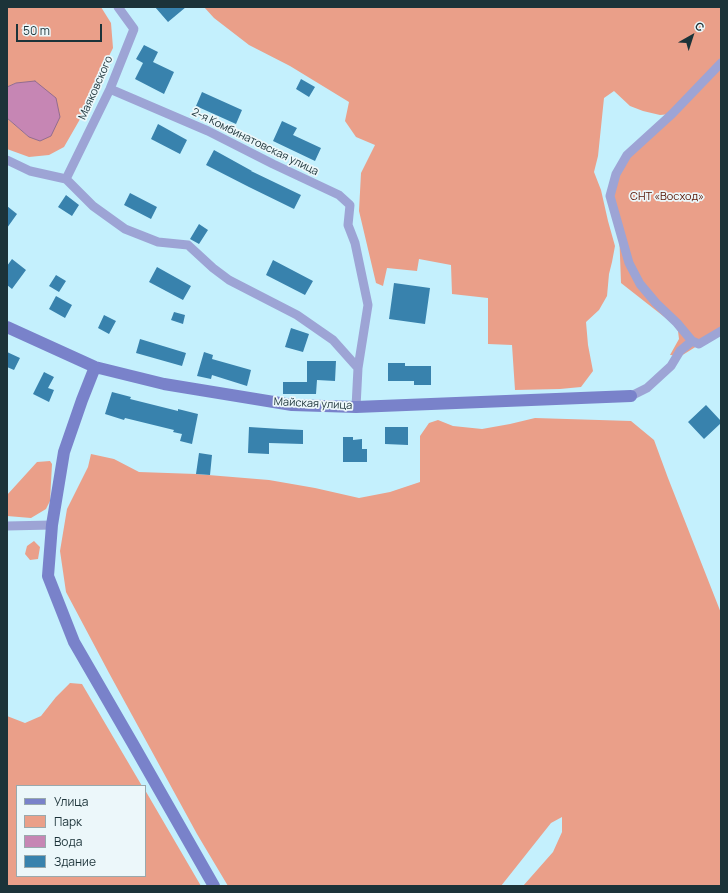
<!DOCTYPE html>
<html>
<head>
<meta charset="utf-8">
<style>
	body { margin:0 }
	#map { position:relative; width:728px; height:893px; overflow:hidden; background:#c4f0fd; font-family:Manrope,sans-serif }
	canvas { display:block }
	.frame { position:absolute; inset:0; border:8px solid #1c3339; pointer-events:none }
	.legend { position:absolute; left:16px; top:785px; width:130px; height:92px; box-sizing:border-box; background:#ecf7fa; border:1px solid #99a9ad; margin:0; padding:5px 7px; list-style:none; font-size:12px; color:#1c3339 }
	.legend li { display:flex; align-items:center; gap:8px; height:20px }
	.legend b { width:20px; border:1px solid #99a9ad }
	.north { position:absolute; left:672px; top:16px; width:40px; height:40px; -webkit-text-stroke:3px #ecf7fa; paint-order:stroke; rotate:39deg; font-size:11px; font-weight:700; line-height:16px; text-align:center; color:#1c3339 }
	.north::after { content:''; display:block; margin:auto; width:14px; height:18px; background:#1c3339; clip-path:polygon(50% 0,100% 100%,50% 72%,0 100%) }
	.scale { position:absolute; left:16px; top:24px; width:86px; height:18px; box-sizing:border-box; border:2px solid #1c3339; border-top:0; padding-left:5px; font-size:12px; line-height:14px; white-space:nowrap; color:#1c3339; -webkit-text-stroke:3px #ecf7fa; paint-order:stroke }
</style>
</head>
<body>
<div id="map">
<canvas width="728" height="893"></canvas>
<div class="frame"></div>
<ul class="legend">
<li><b style="height:5px;background:#7982ca"></b>Улица</li>
<li><b style="height:11px;background:#ea9f89"></b>Парк</li>
<li><b style="height:11px;background:#c686b4"></b>Вода</li>
<li><b style="height:11px;background:#3882ad"></b>Здание</li>
</ul>
<div class="north">С</div>
<div class="scale">50 m</div>
</div>
<script>
const ctx = document.querySelector('canvas').getContext('2d');
ctx.lineJoin = 'round';
function fillPath(path, color) { ctx.fillStyle = color; ctx.fill(path, 'evenodd'); }
const toPath = rows => new Path2D(rows.map(r => 'M' + r).join(''));
function stroke(path, color, width, dash) { ctx.strokeStyle = color; ctx.lineWidth = width; ctx.lineCap = dash ? 'butt' : 'round'; ctx.setLineDash(dash || []); ctx.stroke(path); }
function drawText(font, color, halo, rows, align = 'center') {
  ctx.font = font + ' Manrope,sans-serif'; ctx.lineWidth = 3.5; ctx.setLineDash([]); ctx.textBaseline = 'middle'; ctx.strokeStyle = halo; ctx.fillStyle = color; for (const [text, x, y, turn = 0] of rows) {
    ctx.save(); ctx.translate(x, y); ctx.rotate((+turn || 0) * Math.PI / 180); ctx.textAlign = isNaN(turn) ? turn : align; if (halo) ctx.strokeText(text, 0, 0); ctx.fillText(text, 0, 0); ctx.restore();
  }
}
const green = toPath([
	[7,7,101,7,111,23,113,48,101,72,87,107,64,147,49,155,29,157,7,149,7,118,29,137,16,83,7,87],
	[204,7,721,7,721,331,681,356,670,355,679,339,678,331,672,323,621,283,619,229,610,196,627,155,671,114,660,115,643,111,630,106,614,91,604,98,598,156,594,172,601,190,608,221,615,246,612,262,609,274,607,296,599,310,586,322,588,345,593,371,581,387,560,389,515,390,512,345,488,344,488,298,452,294,451,265,419,259,417,271,387,268,383,286,376,283,359,211,361,173,375,145,356,137,345,121,349,102,290,66,249,45,214,18],
	[535,418,631,421,654,440,668,478,721,613,721,886,523,886,553,852,562,832,562,817,551,823,501,886,228,886,197,834,109,673,66,592,60,551,67,509,88,467,91,454,114,459,139,472,196,474,269,480,315,488,359,498,390,492,420,482,420,436,429,423,438,420,453,426,482,429,510,424],
	[50,461,52,464,50,501,46,509,31,518,7,516,7,495,37,462],
	[34,541,40,547,38,559,30,560,25,554,27,546],
	[70,683,82,684,142,786,17,786,17,876,145,876,145,790,201,886,7,886,7,716,25,723,41,716,56,697]
]);
const water = toPath([
	[35,81,56,98,60,117,51,136,40,141,29,137,7,118,7,87,16,83,35,81]
]);
const building = toPath([
	[155,7,186,7,168,22],
	[144,45,158,52,153,62,174,72,164,94,135,79,143,63,136,59],
	[301,79,315,87,309,97,296,89],
	[202,92,242,110,236,124,196,106],
	[282,121,297,128,293,135,321,148,315,161,273,141],
	[158,124,187,140,180,154,151,139],
	[214,150,252,171,251,171,301,195,294,209,249,187,206,165],
	[130,193,157,207,151,219,124,205],
	[66,195,79,205,72,216,58,207],
	[7,206,17,214,7,228],
	[199,224,208,230,199,244,190,239],
	[12,259,26,270,12,289,7,285,7,266],
	[273,260,313,281,305,295,266,275],
	[157,267,191,286,183,300,149,282],
	[56,275,66,281,59,292,49,286],
	[394,283,430,288,425,324,389,319],
	[56,296,72,305,65,318,49,309],
	[174,312,185,315,183,324,171,320],
	[104,315,116,321,109,334,98,328],
	[291,328,309,334,303,352,285,347],
	[140,339,186,353,182,366,136,353],
	[7,352,20,358,14,370,7,367],
	[204,352,213,355,212,359,251,370,247,386,212,375,211,379,197,376],
	[307,361,336,361,335,381,317,380,316,394,283,394,283,382,307,382],
	[388,363,405,363,405,366,431,366,431,385,414,385,414,381,388,381],
	[44,372,54,377,48,388,54,390,49,402,33,394],
	[112,392,131,397,130,399,178,411,178,409,198,414,192,444,180,441,182,434,173,432,174,430,125,418,124,420,105,414],
	[706,405,721,421,721,423,704,439,688,422],
	[249,427,281,429,303,430,303,444,269,443,269,454,248,453],
	[385,427,408,427,408,445,385,444],
	[343,437,353,437,353,440,362,439,362,449,367,449,367,462,343,462],
	[199,453,212,455,210,475,196,474]
]);
const street = toPath([
	[721,63,672,114,627,155,616,174,610,196,629,263,640,284,656,303,677,323,692,341,699,344,721,331],
	[110,89,208,131,273,164,339,195,350,205,348,225,355,243,368,305,358,368,356,407],
	[7,160,30,171,66,179,93,206,125,229,158,242,188,245,213,268,229,280,297,315,333,340,358,368],
	[66,179,110,89,134,29,118,7],
	[631,396,647,388,671,366,680,351,692,341],
	[7,526,52,525]
]);
const secondary = toPath([
	[7,327,95,367,164,384,292,405,356,407,631,396],
	[95,367,82,400,64,452,52,525,48,576,74,642,133,744,214,886]
]);
const streetNames = [
	["Маяковского",96,88,-66],
	["2-я Комбинатовская улица",255,142,26],
	["Майская улица",313,404,3]
];
const parkNames = [
	["СНТ «Восход»",667,197]
];
fillPath(green, '#ea9f89');
fillPath(water, '#c686b4');
stroke(water, '#936d8f', 1);
fillPath(building, '#3882ad');
stroke(street, '#9da4d5', 9);
stroke(secondary, '#7982ca', 12);
drawText('11px', '#1c3339', '#ecf7fa', streetNames);
drawText('11px', '#561200', '#ecf7fa', parkNames);
</script>
</body>
</html>
